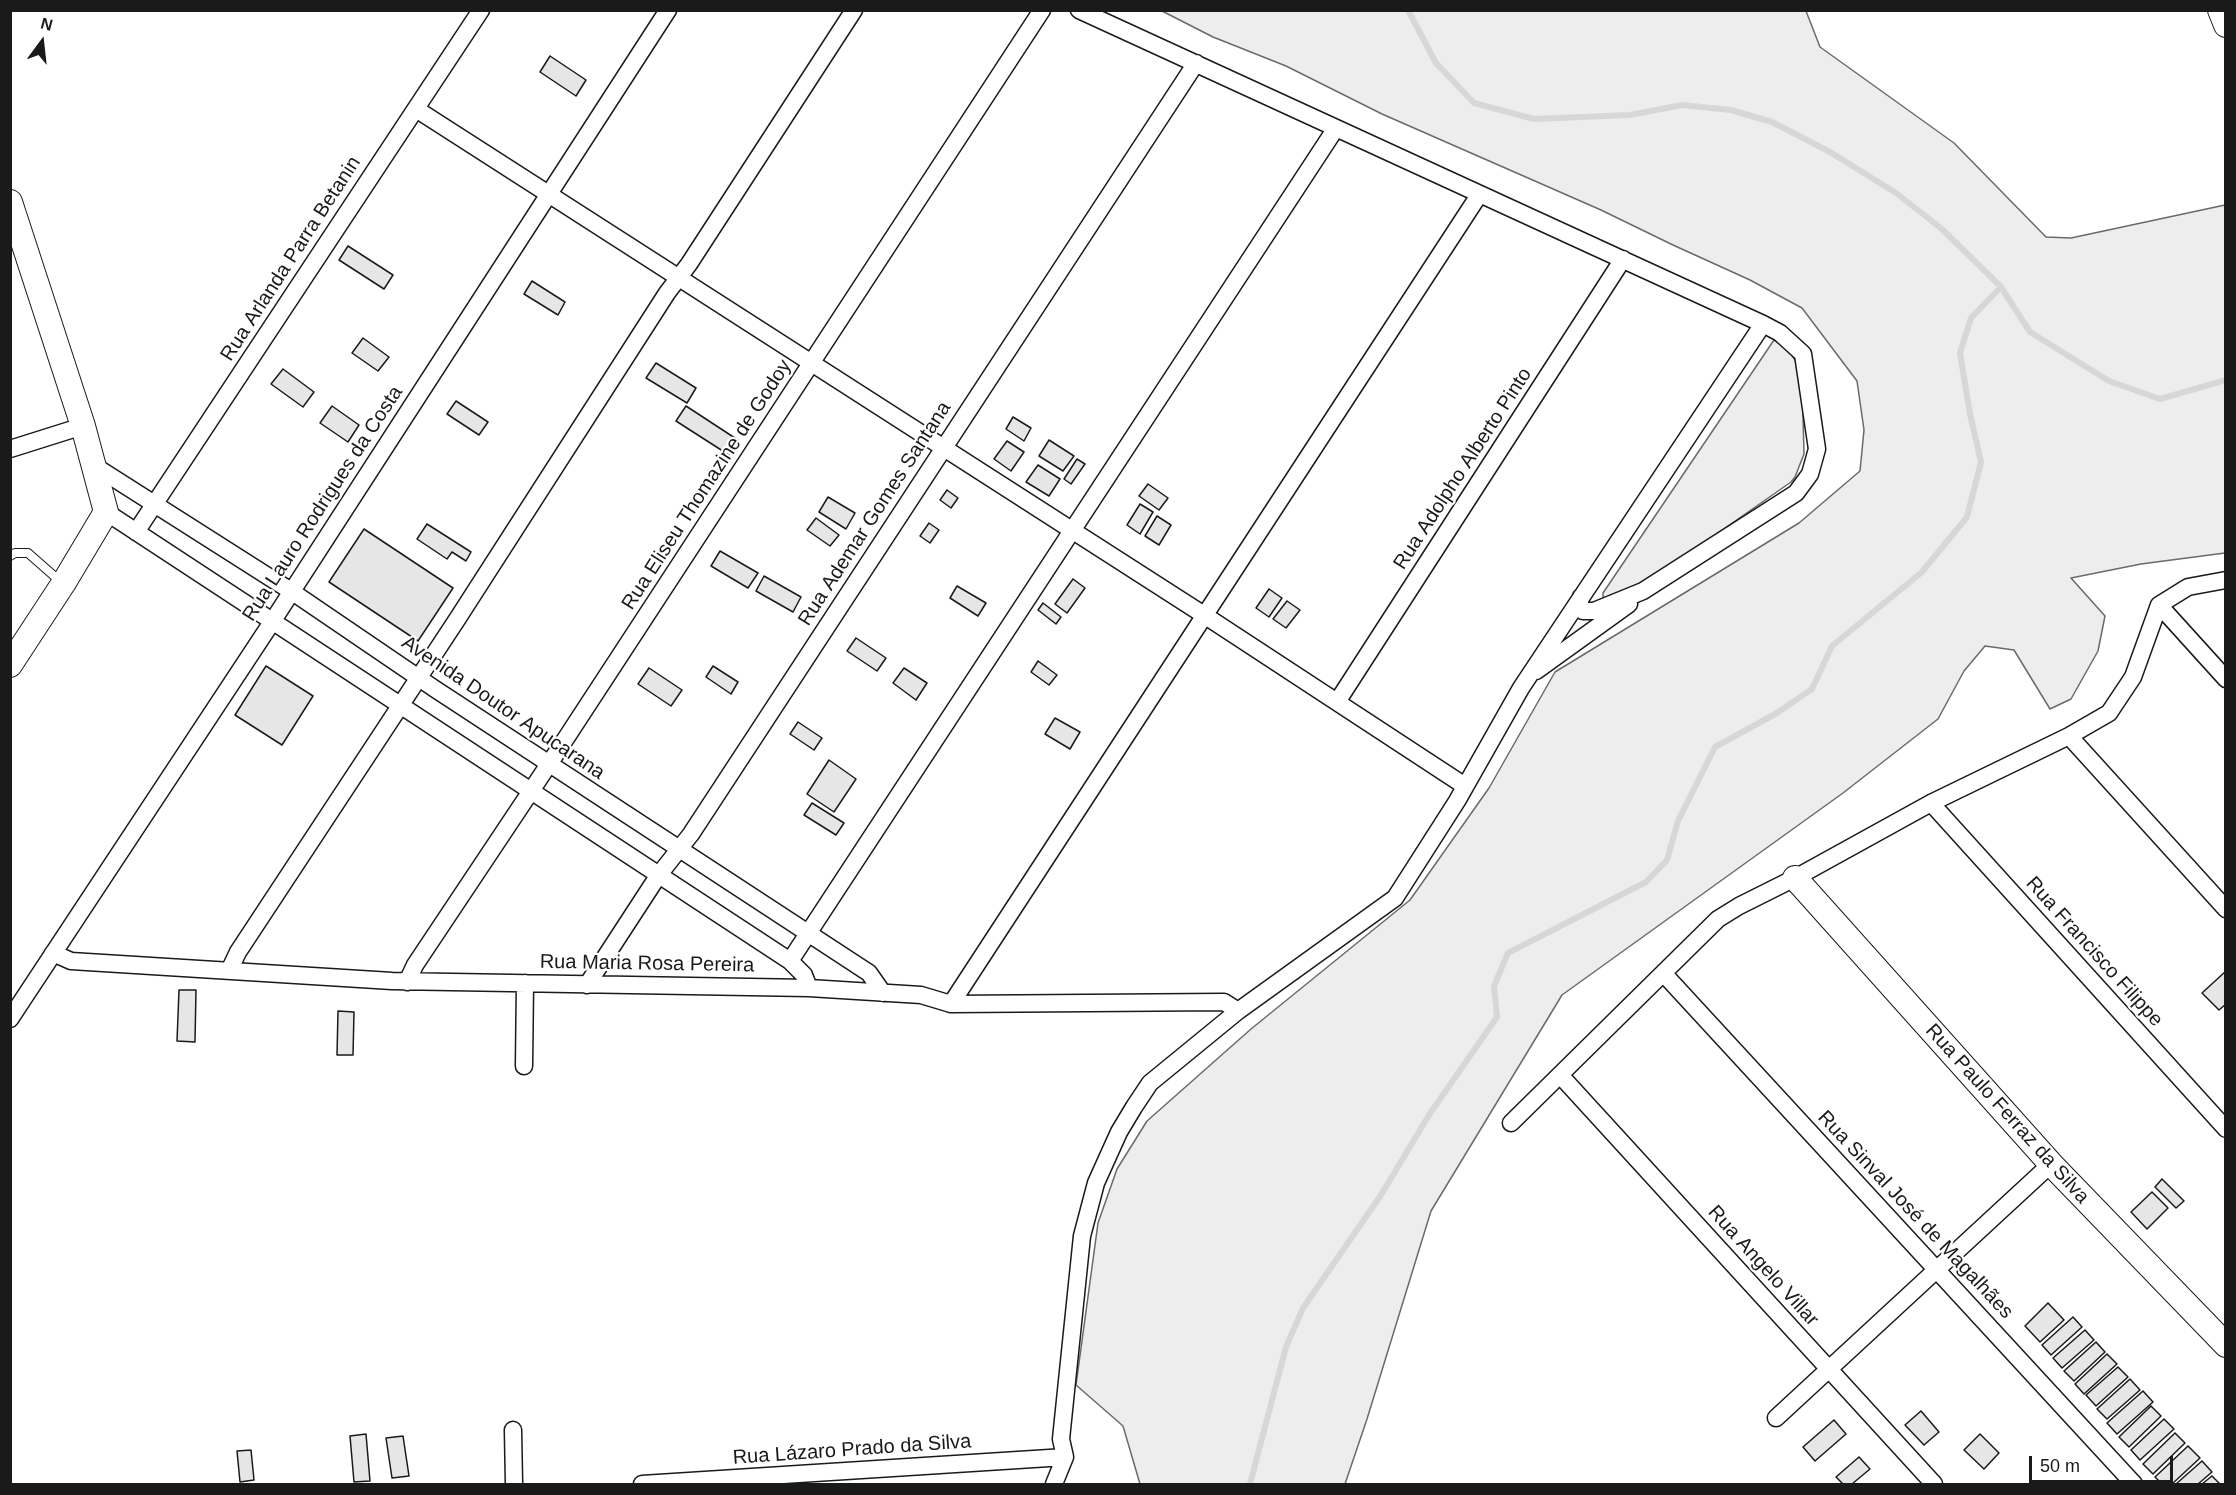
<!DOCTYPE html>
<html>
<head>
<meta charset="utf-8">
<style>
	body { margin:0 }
	#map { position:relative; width:2236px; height:1495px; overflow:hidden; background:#fff; font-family:Arial,sans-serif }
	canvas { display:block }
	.frame { position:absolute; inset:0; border:12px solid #1a1a1a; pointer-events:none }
	.north { position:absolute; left:12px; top:12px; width:60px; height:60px; -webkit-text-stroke:4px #fff; paint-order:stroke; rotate:15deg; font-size:16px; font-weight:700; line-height:24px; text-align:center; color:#1a1a1a }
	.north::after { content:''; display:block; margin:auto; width:21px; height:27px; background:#1a1a1a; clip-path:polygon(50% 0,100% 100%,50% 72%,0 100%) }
	.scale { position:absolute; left:2029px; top:1456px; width:144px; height:27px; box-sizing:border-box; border:3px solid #1a1a1a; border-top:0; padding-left:8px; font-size:18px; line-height:21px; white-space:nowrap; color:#1a1a1a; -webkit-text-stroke:4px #fff; paint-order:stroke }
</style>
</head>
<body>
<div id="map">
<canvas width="2236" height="1495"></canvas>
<div class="frame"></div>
<div class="north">N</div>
<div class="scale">50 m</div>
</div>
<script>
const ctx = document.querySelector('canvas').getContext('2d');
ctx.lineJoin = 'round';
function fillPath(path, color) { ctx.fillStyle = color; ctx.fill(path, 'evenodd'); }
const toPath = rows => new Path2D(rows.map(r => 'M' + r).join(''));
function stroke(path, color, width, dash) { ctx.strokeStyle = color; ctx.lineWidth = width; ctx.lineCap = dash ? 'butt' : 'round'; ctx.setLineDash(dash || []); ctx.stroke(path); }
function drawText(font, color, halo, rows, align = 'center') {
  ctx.font = font + ' Arial,sans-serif'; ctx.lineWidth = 4.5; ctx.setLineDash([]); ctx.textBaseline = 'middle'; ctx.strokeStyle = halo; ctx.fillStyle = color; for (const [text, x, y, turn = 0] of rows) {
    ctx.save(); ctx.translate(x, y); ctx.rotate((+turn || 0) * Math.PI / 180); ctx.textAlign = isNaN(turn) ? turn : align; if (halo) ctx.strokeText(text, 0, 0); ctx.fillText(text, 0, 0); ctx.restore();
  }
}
const built = toPath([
	[1162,11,1806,11,1820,47,1954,143,2046,237,2071,238,2225,205,2225,553,2141,564,2071,578,2105,616,2098,651,2071,699,2050,709,2014,650,1985,646,1964,671,1938,719,1843,793,1562,995,1431,1211,1367,1419,1345,1484,1140,1484,1123,1426,1076,1385,1098,1223,1117,1169,1147,1121,1251,1029,1410,900,1489,788,1555,672,1799,523,1860,471,1864,430,1857,381,1802,308,1750,280,1673,245,1601,210,1382,114,1286,66,1213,37,1162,11],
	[1774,340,1789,351,1795,360,1802,378,1804,454,1795,477,1791,482,1615,605,1603,600,1603,593,1774,340]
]);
const stream = toPath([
	[1408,10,1436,63,1474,103,1534,119,1630,115,1682,105,1731,110,1772,122,1830,152,1896,193,1942,229,2001,287,2030,332,2109,381,2160,399,2226,380],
	[1250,1484,1286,1347,1303,1308,1381,1195,1429,1115,1497,1017,1494,986,1508,953,1646,882,1667,860,1678,821,1715,747,1777,713,1812,689,1832,646,1922,572,1967,517,1981,462,1970,414,1960,353,1971,318,2001,287]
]);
const building = toPath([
	[550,56,586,80,576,96,540,72,550,56],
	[348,246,393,275,384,289,339,260,348,246],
	[532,281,565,302,558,315,524,294,532,281],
	[363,338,389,357,378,371,352,353,363,338],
	[656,363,696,388,687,403,646,378,656,363],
	[283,369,314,392,303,407,271,384,283,369],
	[456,401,488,422,479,435,447,414,456,401],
	[332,406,359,425,348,442,320,423,332,406],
	[686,406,738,440,729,455,676,421,686,406],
	[1013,417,1031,428,1024,441,1006,429,1013,417],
	[1049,440,1074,456,1063,471,1039,456,1049,440],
	[1007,441,1024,452,1011,471,994,459,1007,441],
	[1077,459,1085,464,1071,484,1064,479,1077,459],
	[1038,465,1060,479,1049,496,1026,482,1038,465],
	[1148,484,1168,498,1159,510,1139,496,1148,484],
	[947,490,958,498,951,508,940,500,947,490],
	[828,497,855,513,846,529,819,512,828,497],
	[1140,504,1153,512,1140,534,1127,525,1140,504],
	[1157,516,1171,525,1159,545,1145,536,1157,516],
	[816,518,839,535,830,546,807,530,816,518],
	[929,523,939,530,930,543,920,536,929,523],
	[427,524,471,552,466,561,452,552,447,559,417,539,427,524],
	[364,529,453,588,418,641,329,582,364,529],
	[720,551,758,573,748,588,711,566,720,551],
	[764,576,801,597,793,612,756,591,764,576],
	[1073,579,1085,588,1067,613,1055,604,1073,579],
	[957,586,986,603,978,616,950,598,957,586],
	[1269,589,1282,598,1269,617,1256,608,1269,589],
	[1287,601,1300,610,1286,628,1273,619,1287,601],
	[1043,603,1061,617,1056,624,1038,610,1043,603],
	[856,638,886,658,877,671,847,651,856,638],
	[1038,661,1057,675,1049,685,1031,672,1038,661],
	[266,666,313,696,282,745,235,715,266,666],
	[713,666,738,682,731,694,706,677,713,666],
	[649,668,682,690,671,706,638,684,649,668],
	[904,668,927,683,916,700,893,683,904,668],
	[1055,718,1080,732,1070,749,1045,734,1055,718],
	[798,722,822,738,814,750,790,734,798,722],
	[829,760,856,779,834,812,807,794,829,760],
	[812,803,844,823,836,835,804,815,812,803],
	[2226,971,2226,1004,2219,1010,2202,993,2226,971],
	[179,990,196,990,195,1042,177,1041,179,990],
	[338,1011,354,1012,353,1055,337,1055,338,1011],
	[2162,1179,2184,1201,2176,1208,2155,1187,2162,1179],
	[2152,1192,2168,1208,2147,1229,2131,1212,2152,1192],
	[2048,1303,2064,1320,2040,1342,2025,1326,2048,1303],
	[2073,1317,2082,1327,2051,1355,2042,1345,2073,1317],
	[2085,1330,2094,1340,2062,1368,2053,1358,2085,1330],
	[2096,1342,2105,1352,2074,1381,2064,1371,2096,1342],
	[2107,1354,2117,1364,2084,1394,2075,1384,2107,1354],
	[2118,1367,2128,1377,2096,1406,2086,1395,2118,1367],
	[2130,1379,2140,1390,2107,1419,2097,1409,2130,1379],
	[2143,1391,2153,1402,2117,1434,2107,1423,2143,1391],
	[2151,1406,2161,1416,2129,1447,2119,1437,2151,1406],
	[1921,1411,1939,1432,1924,1445,1905,1425,1921,1411],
	[2164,1419,2174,1429,2140,1460,2131,1450,2164,1419],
	[1834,1420,1846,1434,1815,1461,1803,1447,1834,1420],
	[2175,1433,2185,1443,2153,1474,2143,1464,2175,1433],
	[366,1434,370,1481,354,1482,350,1436,366,1434],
	[1980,1434,1999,1453,1984,1469,1964,1450,1980,1434],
	[403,1436,409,1476,392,1478,386,1438,403,1436],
	[2188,1446,2200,1458,2172,1484,2162,1484,2155,1477,2188,1446],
	[251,1450,254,1480,240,1482,237,1451,251,1450],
	[1859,1457,1870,1469,1852,1484,1843,1484,1836,1477,1859,1457],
	[2202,1461,2212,1472,2198,1484,2176,1484,2202,1461],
	[2212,1476,2220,1484,2202,1484,2212,1476]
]);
const lane = toPath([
	[10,556,15,553,28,553,61,582]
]);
const street = toPath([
	[1079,10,1763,324,1780,333,1803,354,1817,449,1810,474,1796,493,1643,591,1594,611,1583,611,1579,607,1581,597],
	[416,109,1204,615,1465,786],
	[10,449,83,426],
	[93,465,291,591,435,689,869,973,883,993],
	[106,512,790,961,804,975,809,988],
	[136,532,481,10],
	[2159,605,2226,679],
	[1536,671,1629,604],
	[1337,702,1623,259],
	[2069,736,2226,909],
	[1931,803,2226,1129],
	[53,953,71,961,392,981,809,988,921,995,951,1004,1224,1002,1238,1011],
	[790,961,1336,128],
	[229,971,238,952,458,618,667,293,689,264,854,10],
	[1664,974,2134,1484],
	[407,982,415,965,557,752,1042,10],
	[587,985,658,876,691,834,1196,63],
	[951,1004,1479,195],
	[10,1019,272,622,668,10],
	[524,1066,525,983],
	[1560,1075,1934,1484],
	[1511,1123,1718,919,1739,906,1795,878,1931,803,2069,736,2109,713,2133,677,2159,605,2188,587,2226,580],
	[1776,1418,2051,1164],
	[513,1430,514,1484],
	[642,1484,1065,1457],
	[1054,1484,1065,1457,1061,1439,1082,1236,1096,1183,1119,1132,1134,1107,1150,1083,1238,1011,1395,898,1457,801,1521,688,1763,324]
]);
const secondary = toPath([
	[2220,10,2226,25],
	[10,202,83,426,106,512,63,584,10,665],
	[1795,878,2051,1164,2226,1345]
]);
const streetNames = [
	["Rua Arlanda Parra Betanin",291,259,-57],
	["Rua Adolpho Alberto Pinto",1463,469,-57],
	["Rua Eliseu Thomazine de Godoy",707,485,-57],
	["Rua Lauro Rodrigues da Costa",323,504,-57],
	["Rua Ademar Gomes Santana",875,514,-57],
	["Avenida Doutor Apucarana",503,708,34],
	["Rua Francisco Filippe",2094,952,48],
	["Rua Maria Rosa Pereira",647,964,1],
	["Rua Paulo Ferraz da Silva",2007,1114,48],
	["Rua Sinval José de Magalhães",1915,1215,47],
	["Rua Angelo Villar",1763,1266,48],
	["Rua Lázaro Prado da Silva",852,1450,-4]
];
fillPath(built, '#ededed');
stroke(built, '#6a6a6a', 1.5);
stroke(stream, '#d7d7d7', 6);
fillPath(building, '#e6e6e6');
stroke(building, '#1a1a1a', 1.5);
stroke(lane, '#1a1a1a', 10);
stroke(street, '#1a1a1a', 19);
stroke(secondary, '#1a1a1a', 26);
stroke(lane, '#fff', 8);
stroke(street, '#fff', 16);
stroke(secondary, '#fff', 24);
drawText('20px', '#1a1a1a', '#fff', streetNames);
</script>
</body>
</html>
